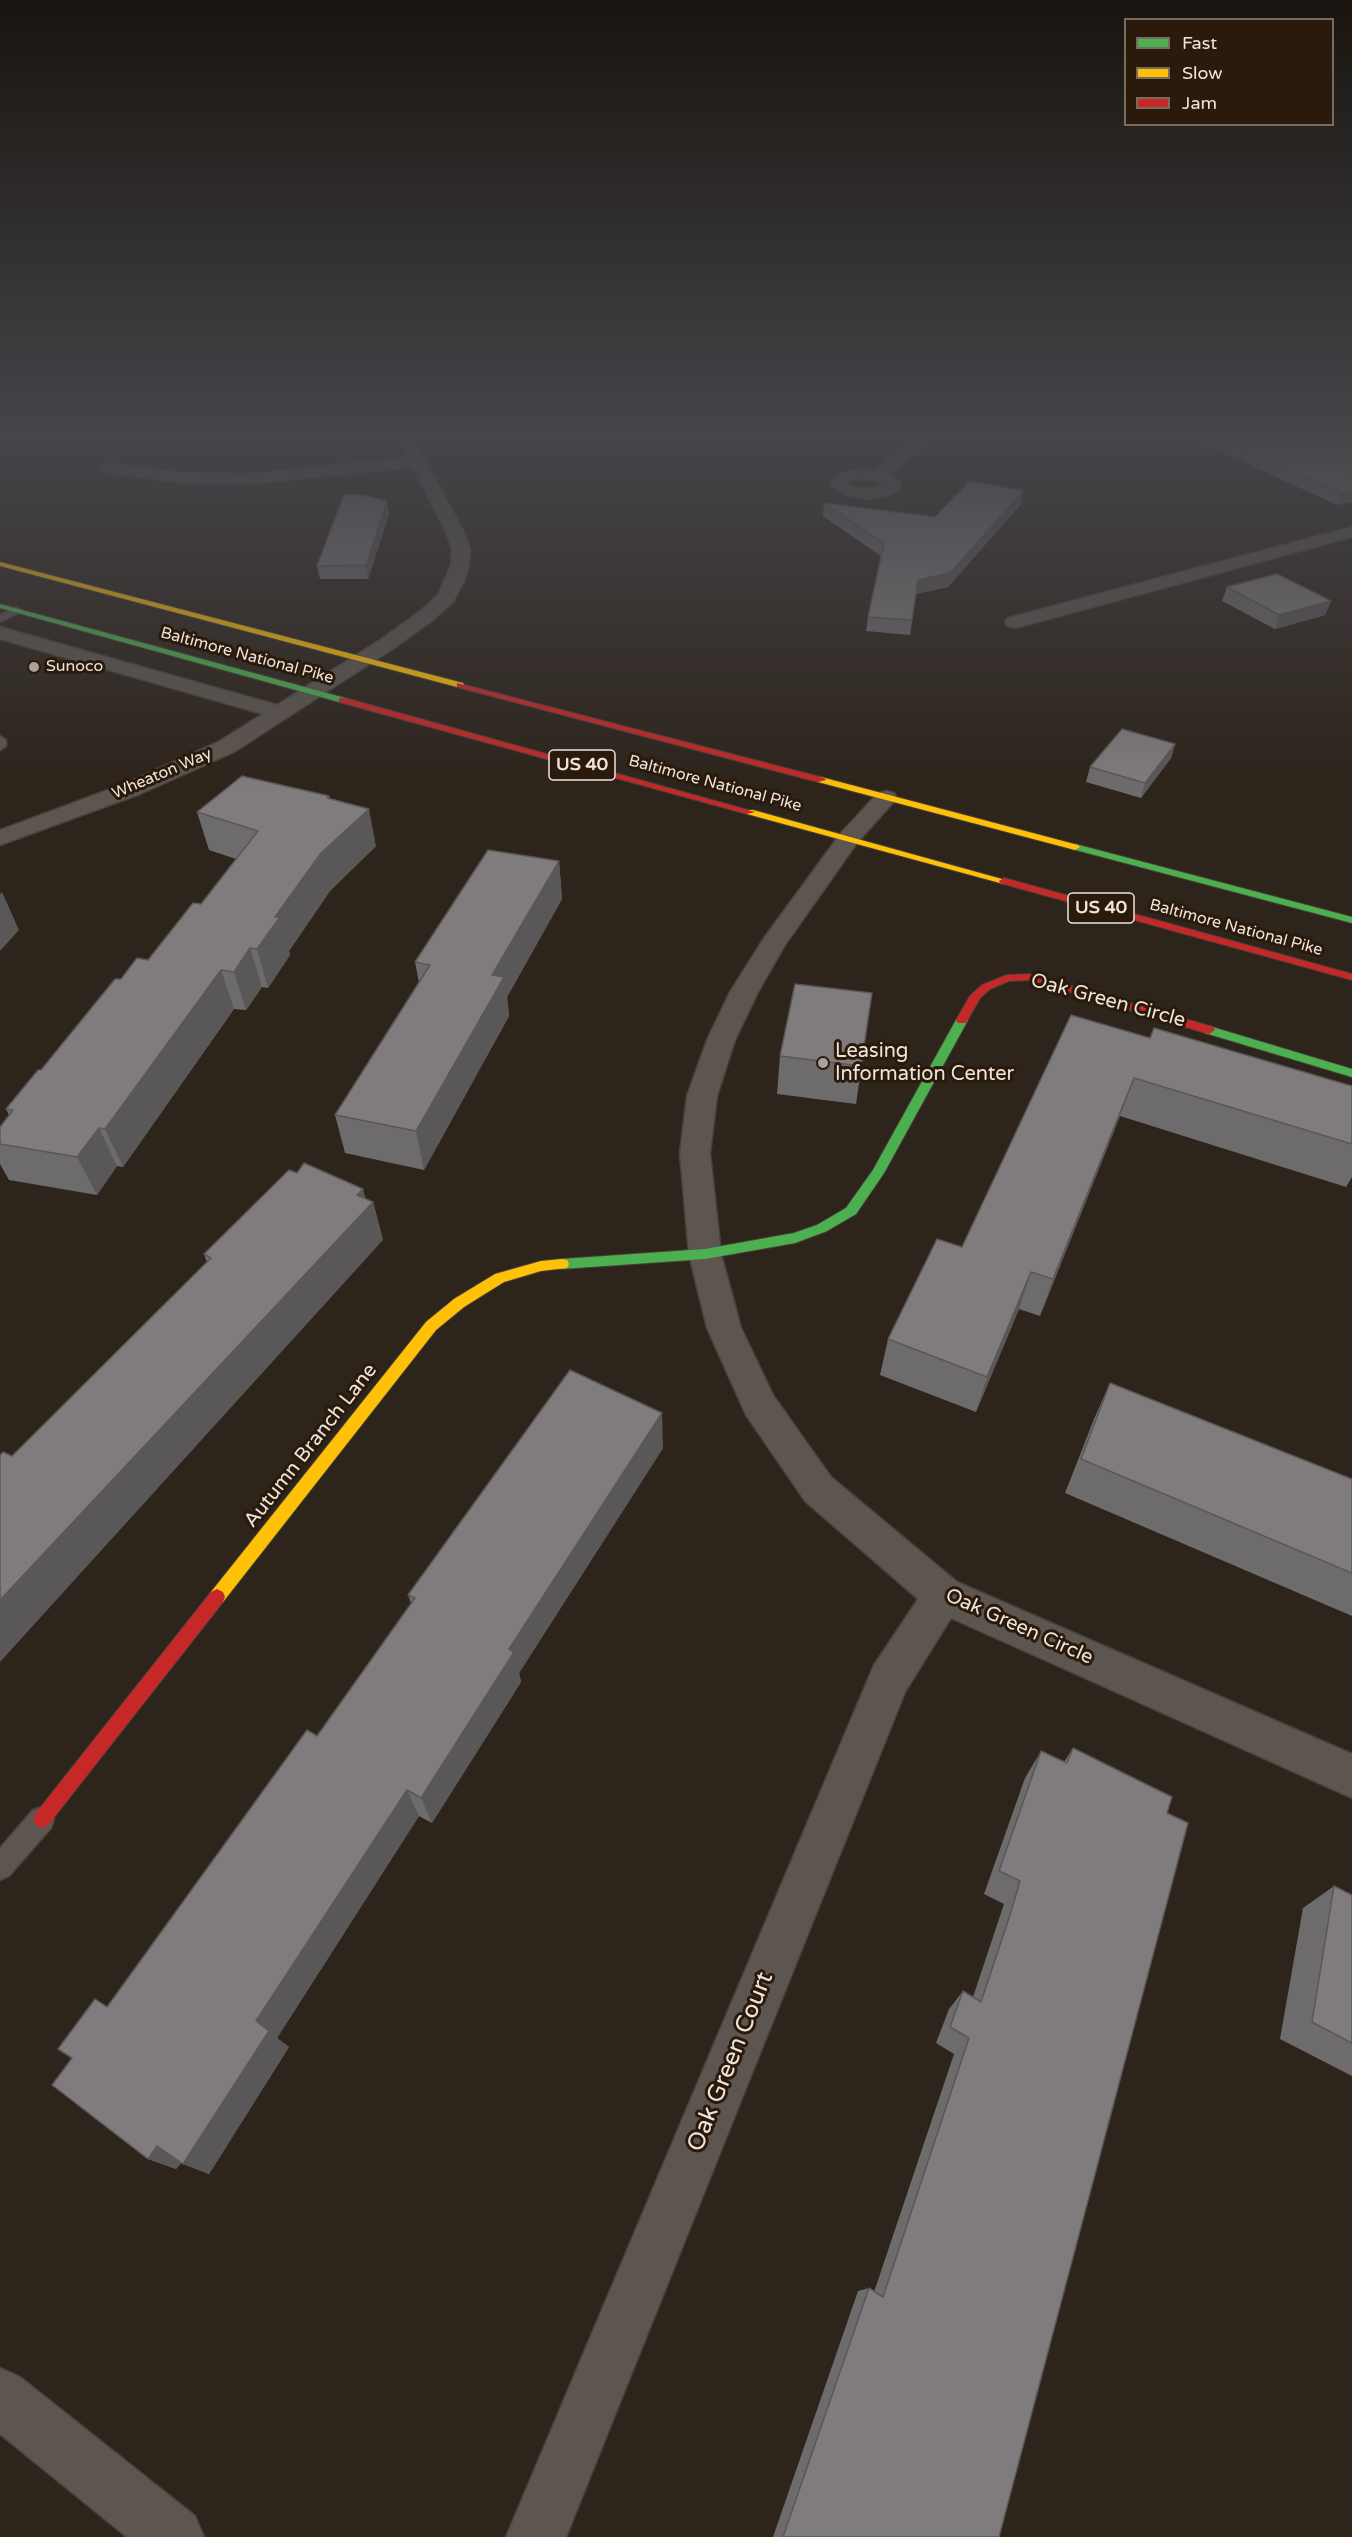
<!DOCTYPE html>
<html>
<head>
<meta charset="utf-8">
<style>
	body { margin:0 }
	#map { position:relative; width:1352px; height:2537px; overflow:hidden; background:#2d241b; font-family:"Varela Round",sans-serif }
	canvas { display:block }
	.legend { position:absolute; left:1124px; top:18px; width:210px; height:108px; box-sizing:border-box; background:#2a1a0b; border:2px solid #796b5e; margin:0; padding:8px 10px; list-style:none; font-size:18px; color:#efe4db }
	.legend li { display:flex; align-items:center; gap:12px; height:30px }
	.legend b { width:30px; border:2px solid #796b5e }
</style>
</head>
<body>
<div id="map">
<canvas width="1352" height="2537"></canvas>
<ul class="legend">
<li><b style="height:8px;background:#4caf50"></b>Fast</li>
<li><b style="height:8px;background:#ffc107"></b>Slow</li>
<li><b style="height:8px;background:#c62828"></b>Jam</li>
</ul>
</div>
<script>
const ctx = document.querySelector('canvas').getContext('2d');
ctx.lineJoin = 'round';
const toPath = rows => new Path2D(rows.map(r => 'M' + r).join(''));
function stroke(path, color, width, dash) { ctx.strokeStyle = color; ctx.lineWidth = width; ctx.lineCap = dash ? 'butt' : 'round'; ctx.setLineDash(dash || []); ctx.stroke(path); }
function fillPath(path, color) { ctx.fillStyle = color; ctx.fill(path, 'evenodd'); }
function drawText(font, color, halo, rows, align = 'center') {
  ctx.font = font + ' "Varela Round",sans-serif'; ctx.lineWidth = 6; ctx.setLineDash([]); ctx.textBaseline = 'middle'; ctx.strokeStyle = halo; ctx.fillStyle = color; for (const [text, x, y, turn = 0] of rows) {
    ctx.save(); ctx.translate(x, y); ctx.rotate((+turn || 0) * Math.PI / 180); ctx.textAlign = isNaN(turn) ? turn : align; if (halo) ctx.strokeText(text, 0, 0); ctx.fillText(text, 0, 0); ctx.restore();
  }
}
const lane = toPath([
	[16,607,21,610,20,612,0,622,0,615,16,607],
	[0,736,6,740,6,746,0,750,0,736],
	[42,1807,51,1810,54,1819,51,1828,9,1876,0,1880,0,1848,33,1810,42,1807]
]);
const street = toPath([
	[397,436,412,436,464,532,470,549,469,565,464,581,453,602,433,620,394,648,234,752,140,794,0,845,0,830,124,784,218,742,263,714,0,639,0,627,277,705,380,640,419,612,438,595,451,565,452,549,446,532,413,467,247,484,177,482,109,473,103,471,101,468,103,465,109,463,177,472,247,474,408,458,397,436],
	[918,436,935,436,891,474,899,481,901,487,899,490,890,495,867,499,845,495,832,486,831,482,840,473,862,469,875,471,918,436],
	[862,479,881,482,884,485,867,489,855,488,847,483,851,480,862,479],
	[1352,527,1352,537,1015,628,1008,626,1005,622,1008,618,1352,527],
	[886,791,894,793,897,798,857,843,785,945,758,992,735,1040,717,1096,710,1153,721,1254,741,1328,773,1395,831,1477,957,1582,1352,1754,1352,1798,951,1618,905,1692,566,2537,506,2537,874,1665,918,1599,805,1501,746,1415,707,1328,689,1254,680,1153,687,1096,707,1040,730,992,764,938,841,833,878,793,886,791],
	[0,2368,20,2377,195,2516,204,2537,127,2537,0,2434,0,2368]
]);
const fast = toPath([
	[0,604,345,698,346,700,339,702,0,608,0,604],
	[1075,844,1352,917,1352,923,1072,849,1072,845,1075,844],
	[962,1016,968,1020,884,1173,856,1214,827,1231,795,1243,705,1259,562,1269,557,1268,555,1264,557,1260,562,1259,705,1249,794,1233,817,1225,846,1208,873,1170,956,1020,962,1016],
	[1209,1026,1352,1069,1352,1077,1205,1033,1203,1030,1209,1026]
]);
const slow = toPath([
	[0,562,463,683,464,685,457,687,0,566,0,562],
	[821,777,1078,845,1080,847,1075,850,818,782,816,780,821,777],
	[747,810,753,810,1009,881,1004,884,1000,883,747,814,747,810],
	[562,1259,567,1260,569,1264,567,1268,541,1271,504,1282,464,1307,436,1330,223,1602,217,1605,211,1602,209,1597,211,1592,426,1322,454,1299,495,1274,541,1261,562,1259]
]);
const jam = toPath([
	[457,683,824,778,826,780,818,782,457,687,457,683],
	[339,698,345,698,755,812,747,814,339,702,339,698],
	[1004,878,1352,974,1352,980,1000,883,999,881,1004,878],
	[1029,974,1213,1027,1215,1030,1209,1034,1029,980,1009,981,990,989,980,998,966,1023,958,1023,956,1020,970,996,982,985,1007,975,1029,974],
	[217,1589,223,1592,225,1597,223,1602,48,1825,42,1828,36,1825,33,1819,36,1813,211,1592,217,1589]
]);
const wall = toPath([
	[274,436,296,436,285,440],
	[1187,436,1352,436,1352,502,1337,505],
	[387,501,389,514,368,579,320,579,317,566],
	[824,503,935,517,1021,504,948,587,916,594,910,635,866,631,868,617,881,556,823,516],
	[1227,587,1331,601,1325,615,1275,629,1222,601],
	[1175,744,1171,758,1141,798,1086,782,1090,767],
	[329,796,330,799,376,846,330,891,289,951,290,955,268,988,262,987,246,1010,234,1009,123,1167,117,1166,97,1195,9,1180,0,1164,0,1127,9,1115,6,1109,41,1070,121,979,148,960,201,904,236,859,209,850,197,812],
	[559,861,562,899,507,997,509,1016,424,1170,345,1153,335,1115,419,983,415,962],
	[872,993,856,1104,777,1094,780,1056],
	[1150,1038,1352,1086,1352,1177,1346,1187,1120,1116,1040,1316,1019,1309,976,1412,880,1375,888,1339,962,1247],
	[297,1173,373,1202,383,1240,12,1456,207,1262,204,1254],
	[1110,1383,1352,1479,1352,1616,1065,1493,1094,1419],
	[663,1448,519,1673,521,1682,432,1823,419,1816,277,2038,289,2047,209,2174,181,2163,176,2169,148,2159,72,2058,107,2006,317,1736,411,1603,408,1595],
	[1073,1748,1167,1813,999,2537,773,2537,858,2291,869,2288,874,2292,954,2054,936,2043,949,2009,963,1991,973,1997,1004,1904,984,1894,1025,1778,1041,1751,1064,1762],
	[1334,1886,1352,1895,1352,2076,1280,2039,1303,1908]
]);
const shadedWall = toPath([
	[285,436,296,436,285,440],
	[1352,490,1352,502,1337,505,1342,493],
	[1023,491,1021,504,948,587,916,594,910,635,918,580],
	[387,501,389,514,368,579,366,565],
	[1331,601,1325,615,1275,629,1279,615],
	[1175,744,1171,758,1141,798,1145,783],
	[369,809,376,846,330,891,289,951,290,955,268,988,257,949,275,917,321,853],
	[559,861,562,899,507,997,509,1016,424,1170,416,1131,492,975],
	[2,892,19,930,0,951,0,894],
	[250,948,262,987,246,1010,234,972],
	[221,970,234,1009,123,1167,105,1129],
	[1134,1078,1120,1116,1040,1316,1053,1279],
	[99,1128,117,1166,97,1195,77,1157],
	[363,1189,368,1207,373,1202,383,1240,0,1662,0,1600],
	[1031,1272,1019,1309,976,1412,987,1377],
	[662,1413,663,1448,519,1673,521,1682,432,1823,421,1798,509,1649],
	[407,1790,419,1816,277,2038,289,2047,209,2174,183,2164,256,2021],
	[157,2146,184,2157,176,2169,148,2159]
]);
const building = toPath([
	[1217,436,1352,436,1352,490,1342,493,1217,436],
	[970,481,1023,491,950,573,918,580,912,620,868,617,884,543,824,503,935,517,970,481],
	[344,495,360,495,387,501,366,565,317,566,344,495],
	[1277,574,1331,601,1279,615,1227,587,1277,574],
	[1122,729,1175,744,1145,783,1090,767,1122,729],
	[242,776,329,796,327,798,369,809,321,853,275,917,280,917,257,949,250,948,234,972,221,970,105,1129,99,1128,77,1157,0,1144,0,1127,13,1110,6,1109,38,1070,41,1070,115,979,121,979,137,958,148,960,193,903,201,904,258,831,197,812,242,776],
	[488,850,559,861,492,975,504,977,416,1131,335,1115,430,965,415,962,488,850],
	[795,984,872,993,861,1066,780,1056,795,984],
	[1071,1015,1150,1038,1154,1028,1352,1086,1352,1144,1134,1078,1053,1279,1031,1272,987,1377,888,1339,937,1239,962,1247,1071,1015],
	[304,1163,363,1189,357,1195,373,1202,0,1600,0,1455,3,1452,12,1456,211,1258,204,1254,289,1170,297,1173,304,1163],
	[570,1370,662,1413,509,1649,514,1652,421,1798,407,1790,256,2021,269,2031,183,2164,157,2146,148,2159,52,2085,72,2058,58,2049,95,1999,107,2007,307,1730,317,1736,415,1598,408,1595,570,1370],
	[1110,1383,1352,1479,1352,1573,1081,1459,1110,1383],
	[1073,1748,1172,1797,1167,1813,1188,1823,999,2537,783,2537,869,2288,883,2297,969,2038,950,2027,963,1991,981,2002,1010,1915,1020,1881,999,1871,1041,1751,1067,1763,1073,1748],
	[1334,1886,1352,1895,1352,2043,1312,2022,1334,1886]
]);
const markers = [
	[34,667,6,"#aba198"],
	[823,1063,6,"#aba198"]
];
const farStreetnames = [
	["Baltimore National Pike",247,656,15],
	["Wheaton Way",162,774,-23],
	["Baltimore National Pike",715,784,15],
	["Baltimore National Pike",1236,928,15]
];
const farPoinames = [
	["Sunoco",46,667]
];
const shields = [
	[582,765,66],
	[1101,908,66]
];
const shieldNames = [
	["US 40",582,765],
	["US 40",1101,908]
];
const streetNames = [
	["Oak Green Circle",1108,1001,15],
	["Autumn Branch Lane",311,1446,-52],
	["Oak Green Circle",1019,1627,24]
];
const poiNames = [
	["Leasing",835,1052],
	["Information Center",835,1075]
];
const nearStreetnames = [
	["Oak Green Court",731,2062,-68]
];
stroke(lane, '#494139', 3);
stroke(street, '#494139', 3);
stroke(fast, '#494139', 2);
stroke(slow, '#494139', 2);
stroke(jam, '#494139', 2);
fillPath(lane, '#5d554f');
fillPath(street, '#5d554f');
fillPath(fast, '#4caf50');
fillPath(slow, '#ffc107');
fillPath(jam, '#c62828');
fillPath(wall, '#6e6b6c');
fillPath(shadedWall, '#5a5758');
fillPath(building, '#807c7d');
stroke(building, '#5a5758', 1.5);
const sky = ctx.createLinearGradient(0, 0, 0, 792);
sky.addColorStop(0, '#19140f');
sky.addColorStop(0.55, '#46454a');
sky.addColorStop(1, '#46454a00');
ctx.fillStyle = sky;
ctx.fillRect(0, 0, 1352, 792);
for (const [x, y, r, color] of markers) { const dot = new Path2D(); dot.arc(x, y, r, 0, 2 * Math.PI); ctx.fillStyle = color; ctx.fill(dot); stroke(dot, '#2a1a0b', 2); }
drawText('16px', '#efe4db', '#2a1a0b', farStreetnames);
drawText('16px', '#efe4db', '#2a1a0b', farPoinames, 'left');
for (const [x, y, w] of shields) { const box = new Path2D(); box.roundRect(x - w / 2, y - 15, w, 30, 4.5); ctx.fillStyle = '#2a1a0b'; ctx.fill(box); stroke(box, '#efe4db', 1.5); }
drawText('bold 18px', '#efe4db', null, shieldNames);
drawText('20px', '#efe4db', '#2a1a0b', streetNames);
drawText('20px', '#efe4db', '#2a1a0b', poiNames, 'left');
drawText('24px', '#efe4db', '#2a1a0b', nearStreetnames);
</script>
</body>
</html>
